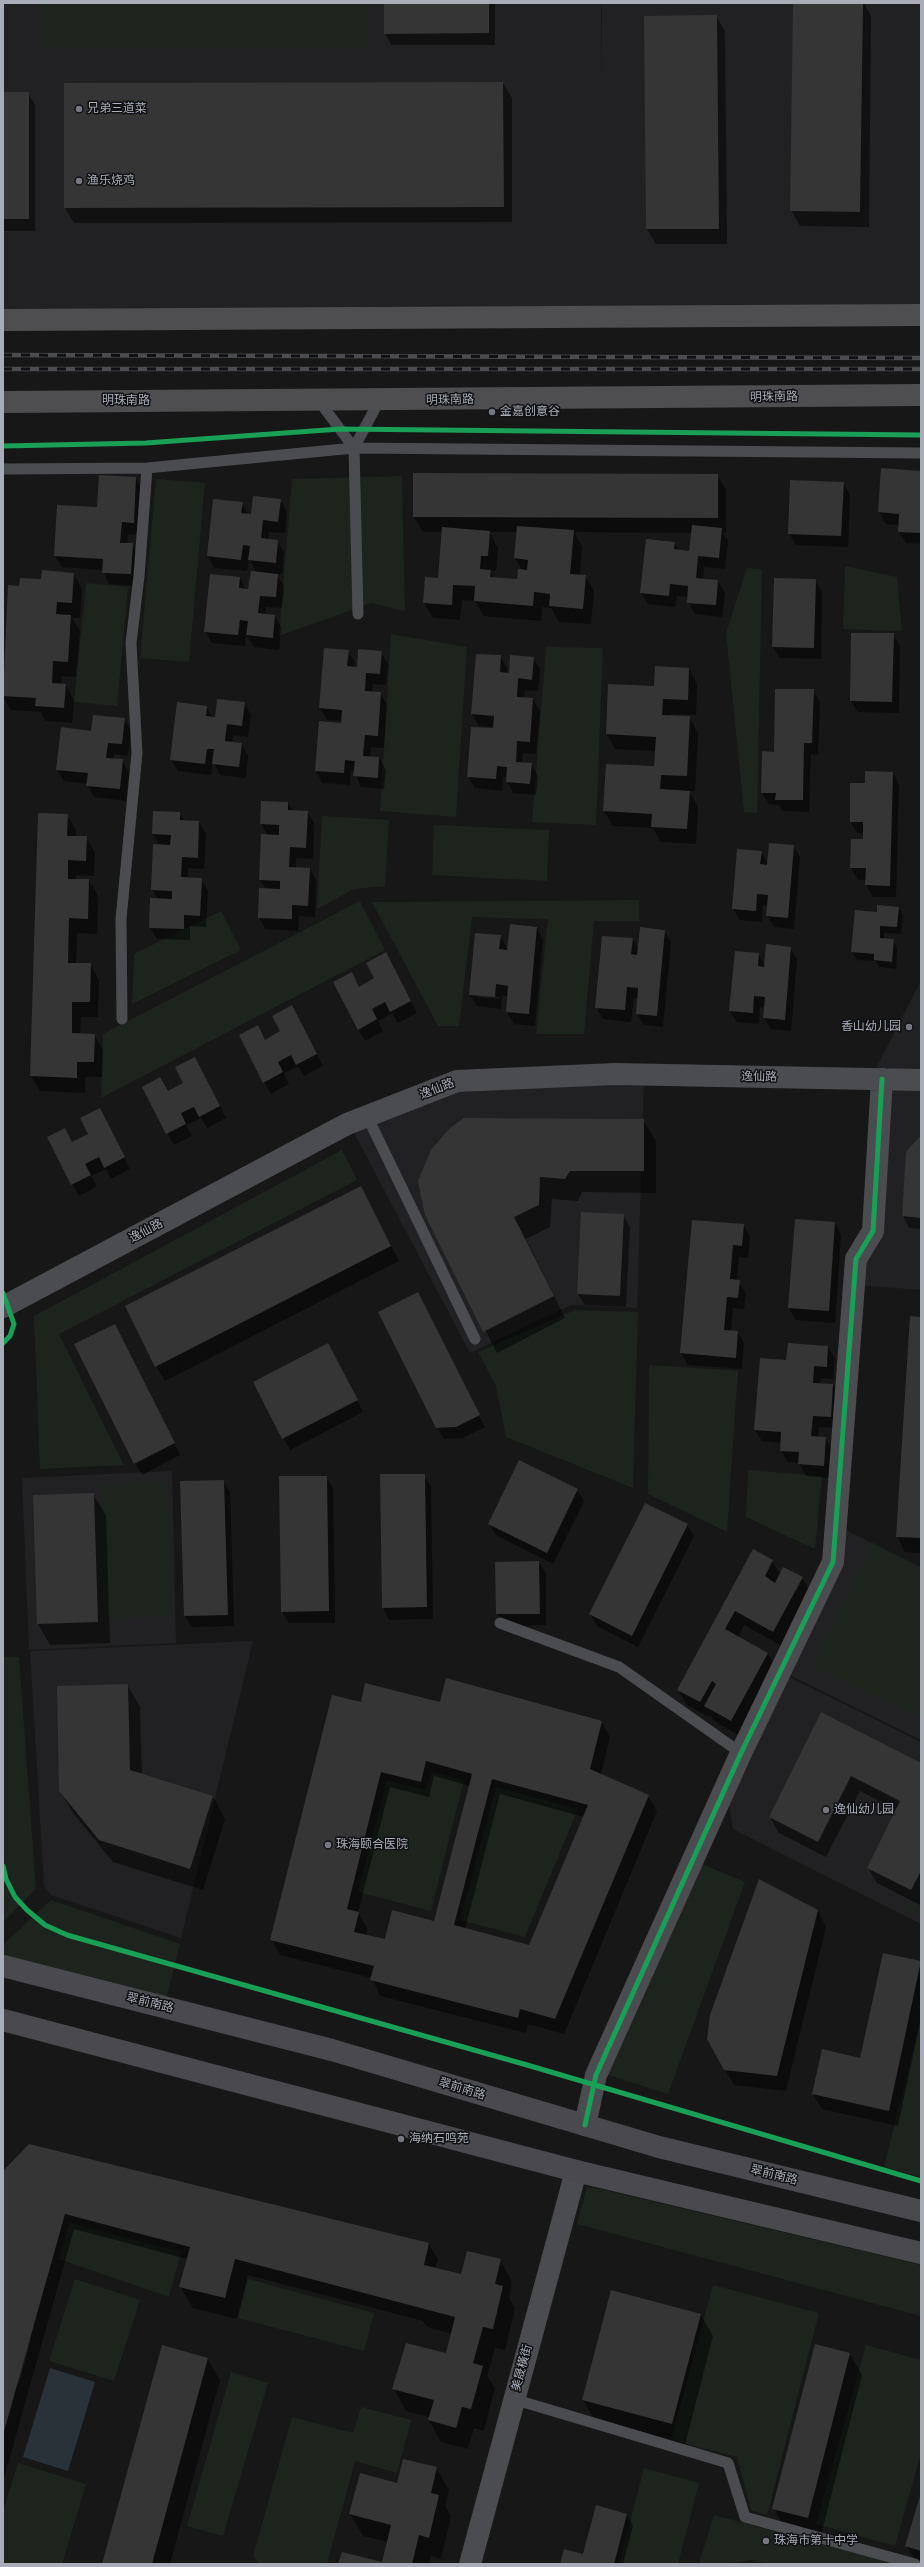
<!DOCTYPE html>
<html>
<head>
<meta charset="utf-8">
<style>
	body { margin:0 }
	#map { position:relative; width:924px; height:2567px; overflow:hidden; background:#171717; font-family:Rubik,sans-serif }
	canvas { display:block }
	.frame { position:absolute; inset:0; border:4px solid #a8adb8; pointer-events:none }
</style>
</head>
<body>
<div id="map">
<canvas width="924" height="2567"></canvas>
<div class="frame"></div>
</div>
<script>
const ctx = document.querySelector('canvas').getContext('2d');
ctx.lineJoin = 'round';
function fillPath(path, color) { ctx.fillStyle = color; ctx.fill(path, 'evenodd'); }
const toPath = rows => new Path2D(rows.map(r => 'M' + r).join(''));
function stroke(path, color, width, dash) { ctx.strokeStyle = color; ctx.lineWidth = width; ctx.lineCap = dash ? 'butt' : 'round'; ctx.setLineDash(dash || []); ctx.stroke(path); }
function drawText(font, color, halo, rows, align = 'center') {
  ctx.font = font + ' Rubik,"Noto Sans SC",sans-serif'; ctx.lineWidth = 3; ctx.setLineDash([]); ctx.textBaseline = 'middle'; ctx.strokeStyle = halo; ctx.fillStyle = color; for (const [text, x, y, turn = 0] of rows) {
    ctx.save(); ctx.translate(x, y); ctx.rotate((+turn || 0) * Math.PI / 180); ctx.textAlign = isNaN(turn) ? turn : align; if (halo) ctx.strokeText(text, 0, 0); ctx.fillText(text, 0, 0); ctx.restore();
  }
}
const built = toPath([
	[3,3,601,3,602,85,602,3,921,3,921,316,3,310],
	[921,980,921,1075,873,1074],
	[644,1080,637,1308,571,1305,470,1353,352,1129,459,1083],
	[886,1086,921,1086,921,1290,858,1285],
	[172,1471,176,1643,29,1650,22,1478],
	[840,1527,921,1567,921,1740,785,1673],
	[253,1641,181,1938,51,1895,44,1886,30,1651],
	[783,1674,921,1742,921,1924,733,1829,727,1791]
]);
const green = toPath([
	[41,3,369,3,368,48,41,47],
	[402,476,405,611,371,603,279,636,292,479],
	[156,479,205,483,189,662,140,658],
	[845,566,897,577,902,631,843,629],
	[747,568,762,569,757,813,744,812,726,633],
	[86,583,128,587,117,706,74,702],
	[391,634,467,647,456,817,380,811],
	[546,647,603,648,596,825,532,822],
	[322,816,389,820,385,886,354,889,317,909],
	[434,825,549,830,547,881,432,875],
	[639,900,639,921,594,921,584,1034,536,1034,548,919,472,917,459,1026,438,1026,372,902],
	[360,901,385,950,101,1098,103,1034],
	[221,911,241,950,132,1004,134,954],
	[342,1150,357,1180,59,1334,124,1465,40,1469,34,1316],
	[575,1310,638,1312,633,1488,506,1437,496,1386,478,1352],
	[649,1365,738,1371,727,1532,648,1494],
	[748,1470,822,1476,815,1549,746,1517],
	[166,1483,170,1616,103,1618,99,1485],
	[873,1543,921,1569,921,1720,812,1666],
	[3,1657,19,1657,36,1889,3,1922],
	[431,1772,464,1780,431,1911,358,1892,387,1780,426,1790],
	[496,1787,578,1809,525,1937,460,1920],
	[702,1864,745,1882,668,2094,605,2074],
	[921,1881,921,1918,905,1911],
	[51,1900,180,1944,166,2000,3,1956,3,1945],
	[921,2017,921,2177,884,2167],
	[587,2186,921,2265,921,2316,577,2224],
	[69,2223,181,2252,169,2297,59,2259],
	[75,2279,140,2300,114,2381,49,2361],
	[248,2279,374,2313,364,2351,238,2318],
	[713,2285,819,2313,767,2515,751,2510,737,2457,671,2440],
	[866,2345,921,2360,921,2453,895,2546,816,2524],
	[231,2372,268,2383,223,2536,187,2526],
	[361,2407,411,2420,397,2473,355,2461,327,2564,259,2564,253,2556,292,2417,353,2433],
	[18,2463,86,2484,62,2564,3,2564,3,2511],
	[644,2468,699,2483,678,2564,619,2564],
	[714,2515,897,2564,767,2564,752,2560,726,2564,699,2564]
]);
const water = toPath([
	[50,2368,95,2382,68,2471,23,2457]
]);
const shadow = toPath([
	[385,3,495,3,495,45,391,45,385,33],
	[794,3,864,3,871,16,869,227,800,226,791,210],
	[716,16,725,31,727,244,656,244,647,229,645,17],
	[503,83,512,98,512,222,74,223,65,208],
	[3,93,28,93,35,105,35,231,3,231],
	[921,472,921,544,906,543,899,532,900,525,886,524,879,512],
	[717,475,726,490,726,533,723,533,728,541,725,569,704,567,703,580,718,581,725,593,722,617,695,614,688,602,689,597,677,596,675,607,648,604,641,593,674,543,679,550,690,552,692,533,574,532,582,547,580,576,585,576,594,591,591,624,559,622,551,608,542,607,541,621,484,616,475,601,462,600,460,620,433,618,424,603,439,579,443,532,423,532,414,517],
	[489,532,517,532,515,558,522,570,518,580,494,578,490,571,496,571,498,548],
	[136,478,142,490,140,535,128,534,127,544,132,544,139,556,137,586,109,584,103,570,62,567,55,556,98,508],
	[843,483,850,495,848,547,796,545,789,533],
	[214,500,242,503,248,514,252,515,280,500,287,512,285,533,269,532,268,540,277,541,284,552,282,574,277,574,284,586,282,608,266,607,265,615,275,616,281,627,279,650,254,647,246,634,245,646,212,643,205,631,240,578,246,590,249,590,257,573,249,559,247,571,214,568,208,556],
	[73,573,82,589,80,618,72,618,80,631,76,677,62,676,61,684,65,684,74,700,72,723,45,721,41,712,11,710,3,697,9,586,20,587],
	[815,580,822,592,821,659,780,658,773,647],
	[893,634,900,646,899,713,858,712,851,701],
	[325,649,348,651,355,662,354,668,358,668,381,652,388,664,386,685,373,684,372,693,380,693,387,705,384,748,371,747,370,758,379,758,386,770,384,789,361,787,355,772,351,771,350,785,322,783,316,771,320,722,342,724,343,721,327,720,320,708],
	[477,655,500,656,507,668,507,673,510,674,533,658,540,669,538,691,525,690,524,699,533,699,540,711,536,754,523,753,522,763,531,764,538,776,536,795,513,793,507,781,507,777,503,777,502,791,475,788,468,777,494,730,494,727,479,726,472,714],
	[689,669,697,684,696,715,671,714,671,716,689,717,698,733,695,791,689,791,698,807,696,844,661,842,653,828,613,826,604,811,655,768,656,751,615,749,607,734,655,687],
	[813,690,820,702,818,755,811,754,809,812,783,811,779,805,769,804,762,793,775,753],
	[244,703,251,715,248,737,233,735,232,743,242,744,248,756,246,778,220,775,213,762,211,775,178,771,171,759,206,707,213,718,216,718],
	[124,719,131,731,128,756,114,754,114,760,122,760,129,772,126,801,94,797,87,784,64,781,57,770,92,732],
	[893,773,899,785,896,897,873,897,866,885,867,880,858,880,851,868,864,840,864,833,857,833,851,822,866,784],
	[288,803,293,811,307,812,314,823,313,859,296,858,296,868,310,869,316,880,315,917,299,916,298,931,265,929,259,917,266,889,260,880,268,835,261,824],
	[179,813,184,821,199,822,206,834,204,869,188,868,188,878,201,879,208,891,206,927,190,926,190,940,157,939,150,928,158,899,152,890,160,845,153,834],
	[39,814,67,815,76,830,76,837,86,837,95,853,94,876,76,875,76,880,89,880,98,896,97,934,77,933,76,964,90,964,99,980,98,1017,81,1017,80,1034,94,1035,103,1050,102,1077,85,1077,85,1093,40,1091,31,1076],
	[793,846,800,857,794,929,774,927,767,915,768,906,763,905,762,922,740,920,733,909,761,852,768,864],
	[899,908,903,915,901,934,884,933,884,939,893,940,897,948,896,969,879,967,876,961,857,960,852,952,856,911,878,913],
	[537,928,543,940,535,1026,514,1024,507,1012,508,996,502,996,501,1009,477,1006,470,995,500,936,508,950],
	[477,995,500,997,500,999,477,997],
	[664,931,671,942,663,1027,644,1025,637,1014,638,999,634,998,631,1022,603,1019,596,1007,633,939,639,950],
	[790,948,797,959,791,1031,771,1029,764,1018,765,1008,760,1007,759,1024,737,1022,730,1011,758,954,765,966],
	[392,965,417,1013,398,1023,392,1013,378,1021,383,1031,365,1041,358,1029,359,988,376,979],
	[298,1018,323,1066,304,1076,298,1066,284,1073,289,1084,271,1094,264,1082,265,1041,282,1032],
	[201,1070,226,1118,207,1128,201,1118,186,1125,192,1136,174,1145,143,1087,168,1093,185,1084],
	[643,1120,656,1141,656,1193,582,1192,578,1201,552,1199,550,1227,526,1239,565,1318,497,1353,426,1215],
	[106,1121,130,1169,111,1179,106,1169,91,1176,97,1186,79,1196,72,1184,72,1143,89,1134],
	[921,1136,921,1229,909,1228,903,1216,907,1153],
	[360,1187,399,1261,165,1381,156,1366],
	[623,1215,630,1227,626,1307,585,1305,578,1294],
	[795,1220,835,1223,841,1235,835,1323,796,1320,789,1308],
	[693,1221,744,1225,750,1237,748,1258,739,1257,737,1281,746,1293,744,1309,733,1308,731,1331,737,1332,744,1343,742,1369,688,1365,681,1353],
	[424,1305,485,1427,463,1438,444,1439,437,1427],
	[921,1318,921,1553,905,1552,897,1536],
	[121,1336,180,1455,142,1475,135,1463],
	[828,1347,835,1359,833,1379,821,1378,820,1384,833,1385,840,1397,837,1428,819,1427,818,1438,826,1438,832,1450,830,1478,806,1476,799,1463,788,1462,781,1450,782,1443,762,1441,755,1430,787,1361],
	[334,1356,363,1412,290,1450,254,1383],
	[424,1475,431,1487,433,1619,389,1620,383,1608],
	[326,1477,333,1488,335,1623,289,1623,282,1612],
	[223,1481,230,1492,234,1626,192,1627,185,1616],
	[577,1489,584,1501,553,1564,496,1535,489,1524],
	[93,1494,106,1515,110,1643,50,1645,38,1624],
	[687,1525,694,1536,638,1647,597,1626,590,1614],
	[753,1550,772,1561,780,1574,802,1578,811,1593,782,1646,744,1625,738,1637,768,1653,776,1669,740,1736,714,1721,710,1715,709,1717,687,1705,678,1690],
	[539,1562,546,1574,546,1625,504,1626,497,1614,496,1563],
	[128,1686,140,1707,142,1774,213,1797,225,1819,203,1890,113,1862,73,1813,60,1791],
	[362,1703,441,1704,602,1722,610,1737,601,1775,648,1796,657,1811,564,2034,528,2024,526,2033,380,1996,372,1978,280,1955,272,1940],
	[434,1776,470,1786,435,1922,385,1941,366,1936,367,1928,358,1913,390,1787,429,1797],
	[500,1794,584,1817,529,1946,465,1929],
	[822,1713,921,1764,920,1905,877,1883,868,1868,897,1810,860,1791,826,1857,779,1833,770,1817],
	[818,1911,826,1927,786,2091,734,2085,725,2070],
	[884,1954,921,1962,921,2018,898,2126,822,2109,813,2094,861,2059],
	[30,2145,429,2244,438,2260,435,2268,461,2275,500,2260,512,2282,509,2298,515,2309,505,2350,495,2348,487,2376,495,2388,484,2431,474,2428,468,2449,441,2442,429,2420,430,2417,406,2411,394,2389,446,2355,452,2334,427,2327,423,2321,248,2275,237,2319,193,2308,180,2286,187,2259,74,2229,3,2482,3,2175],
	[29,2339,31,2339,19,2384,17,2383],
	[701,2315,713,2336,685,2445,595,2421,583,2400],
	[850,2354,862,2375,820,2539,786,2531,774,2509],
	[207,2358,220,2380,170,2564,103,2564],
	[436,2468,449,2490,445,2506,451,2517,441,2559,431,2556,429,2564,339,2564,382,2563,388,2542,363,2536,350,2514,398,2484],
	[921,2495,921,2564,917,2564,907,2546],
	[627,2515,633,2526,623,2564,561,2564,583,2555]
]);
const building = toPath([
	[384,3,489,3,489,33,384,34],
	[793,3,863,3,860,212,790,211],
	[717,15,719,229,646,229,644,16],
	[503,82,504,207,64,208,64,83],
	[3,92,29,92,29,219,3,219],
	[881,468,921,471,921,533,898,532,899,514,878,512],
	[413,473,718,474,718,518,413,517],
	[99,475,136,477,134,523,122,522,120,543,133,543,131,574,102,573,103,559,54,556,57,505,97,507],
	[790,480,844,482,841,536,788,534],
	[253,496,281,499,278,522,263,520,261,538,278,540,276,563,248,560,250,546,243,545,241,560,207,556,213,499,243,502,241,513,251,514],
	[692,525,722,528,719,558,698,556,696,578,718,580,716,605,687,603,688,586,670,584,669,596,640,593,646,539,675,542,674,549,689,551],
	[517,526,574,530,570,574,586,575,583,609,549,606,550,594,534,592,533,606,474,601,475,586,453,585,452,605,423,603,425,577,438,578,442,527,490,531,488,556,481,556,480,569,491,570,490,577,517,579,518,569,527,570,528,560,514,558],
	[42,570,74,573,72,603,57,602,56,614,71,615,68,662,53,661,52,683,66,684,64,708,35,706,36,698,3,696,8,585,19,586,20,578,41,579],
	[251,571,278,574,276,597,260,596,258,613,275,615,273,638,246,635,248,621,240,620,238,635,204,632,210,574,240,577,239,588,248,589],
	[774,578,816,579,814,648,772,647],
	[851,633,894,633,892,702,850,701],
	[324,648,349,650,347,666,357,667,358,649,382,651,380,674,366,673,365,691,381,692,378,736,365,735,363,756,379,757,378,778,353,776,355,761,345,760,344,773,315,771,319,721,341,723,342,710,319,708],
	[476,654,501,655,500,672,509,673,510,655,534,657,532,680,518,678,517,697,533,698,530,742,517,741,516,762,532,763,530,784,506,782,507,767,497,766,496,779,467,777,471,727,493,728,494,716,471,714],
	[655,666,689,668,688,700,663,699,662,715,690,716,687,776,661,775,660,789,690,791,687,829,651,827,652,814,603,811,606,764,654,766,656,737,606,734,608,684,654,686],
	[775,689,814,689,812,743,804,743,803,800,775,800,776,793,761,793,762,751,774,752],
	[217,699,245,702,242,726,227,724,225,741,242,743,239,767,212,764,214,749,207,749,205,764,170,760,177,702,207,706,206,716,215,717],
	[93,715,125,718,122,744,108,743,106,758,123,759,120,789,86,786,88,773,56,770,61,727,91,731],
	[865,771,893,772,890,886,865,885,866,868,850,868,851,839,863,839,863,822,850,822,850,783,865,783],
	[261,801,288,802,288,810,308,811,306,848,290,847,289,867,310,868,308,906,292,905,292,919,258,918,259,888,280,889,280,881,259,880,261,834,279,835,279,825,260,824],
	[153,811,180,812,180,820,199,821,198,858,182,857,181,877,202,878,200,916,184,915,184,929,149,928,150,898,172,899,172,891,151,890,153,844,170,845,171,835,152,834],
	[38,813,68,814,67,836,87,836,86,861,68,860,68,879,89,879,88,919,69,918,68,963,91,963,90,1002,72,1002,72,1033,95,1034,94,1062,77,1062,77,1078,30,1076],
	[769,843,794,845,788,918,766,916,768,895,757,894,756,911,732,909,737,849,762,851,760,864,767,865],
	[877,905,899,907,897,927,880,926,880,938,894,939,892,962,874,960,874,954,851,952,855,910,877,912],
	[510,924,537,927,529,1014,506,1012,508,986,496,984,495,997,469,995,475,933,501,935,499,949,507,950],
	[640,927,665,930,657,1016,636,1014,638,988,627,987,625,1010,595,1008,602,936,633,938,631,954,637,955],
	[766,944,791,947,785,1020,763,1018,765,997,754,996,753,1013,729,1011,735,951,759,953,758,966,764,967],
	[386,952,411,1001,390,1012,385,1002,372,1009,377,1019,358,1030,333,982,352,972,359,987,374,978,366,963],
	[292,1005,317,1054,296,1065,291,1055,278,1062,283,1072,263,1083,239,1035,258,1025,265,1040,280,1031,272,1016],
	[195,1057,220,1106,199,1117,194,1107,181,1113,186,1124,166,1134,142,1087,160,1077,168,1091,183,1083,175,1067],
	[100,1108,125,1157,104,1168,99,1157,85,1164,91,1175,71,1185,47,1137,65,1128,72,1142,88,1134,80,1118],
	[464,1118,644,1119,644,1171,570,1171,565,1179,540,1177,539,1205,514,1217,554,1296,483,1332,425,1215,418,1181,431,1150,449,1129],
	[921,1135,921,1218,902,1216,906,1152],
	[361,1186,391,1246,155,1367,125,1306],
	[581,1212,624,1214,620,1296,577,1294],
	[795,1219,835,1222,829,1311,788,1308],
	[692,1220,744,1224,742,1246,733,1245,730,1279,740,1280,738,1298,727,1297,724,1330,738,1331,736,1358,680,1353],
	[418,1292,480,1415,456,1427,436,1428,378,1312],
	[910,1316,921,1317,921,1538,896,1537],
	[115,1324,175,1443,134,1464,74,1344],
	[328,1343,358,1400,282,1439,253,1382],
	[788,1343,828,1346,827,1367,814,1366,813,1383,833,1384,831,1417,813,1416,811,1436,826,1437,824,1466,798,1464,799,1452,780,1451,781,1432,754,1430,760,1358,786,1360],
	[519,1460,578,1489,547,1553,488,1524],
	[380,1474,425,1474,427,1607,382,1608],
	[279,1476,327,1476,329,1611,281,1612],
	[224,1480,228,1615,184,1616,180,1481],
	[94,1493,98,1622,37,1624,33,1495],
	[645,1503,688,1524,632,1636,589,1614],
	[753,1549,773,1560,765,1576,775,1583,783,1567,803,1577,773,1632,735,1611,725,1629,768,1653,731,1721,704,1706,716,1684,712,1681,700,1702,677,1690],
	[539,1561,540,1614,496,1614,495,1562],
	[446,1678,602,1721,590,1769,649,1795,555,2019,520,2009,518,2018,370,1980,374,1966,270,1940,332,1695,361,1702,365,1683,440,1702],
	[426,1761,472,1774,434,1921,392,1910,385,1939,354,1932,359,1912,347,1909,381,1772,421,1782],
	[492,1779,588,1805,529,1945,454,1925],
	[128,1684,130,1770,213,1796,190,1869,99,1840,59,1791,57,1686],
	[821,1712,921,1763,921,1871,911,1890,867,1868,900,1801,851,1776,818,1842,769,1817],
	[759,1879,818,1910,777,2076,724,2070,707,2039,710,2015],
	[883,1953,921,1961,889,2111,812,2094,822,2049,860,2058],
	[29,2144,429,2243,424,2265,461,2274,467,2251,501,2259,495,2284,503,2286,493,2329,483,2327,473,2363,483,2366,471,2409,462,2407,456,2428,428,2420,434,2400,392,2389,406,2343,446,2353,455,2317,235,2259,225,2298,179,2287,190,2247,65,2214,3,2435,3,2171],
	[611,2290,701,2314,672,2424,582,2400],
	[815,2344,850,2353,808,2518,772,2509],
	[162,2345,208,2358,152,2564,102,2564],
	[403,2459,437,2467,431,2493,439,2495,429,2538,419,2535,412,2564,338,2564,342,2552,382,2562,391,2525,349,2514,360,2473,397,2483],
	[921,2493,921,2551,905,2546],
	[596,2505,627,2514,614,2564,560,2564,564,2549,583,2554]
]);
const lane = toPath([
	[319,401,354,448],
	[3,469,147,468,354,448,921,453],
	[358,614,354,448,379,401],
	[122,1019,121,919,137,753,131,643,139,576,147,468],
	[367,1116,475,1339],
	[500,1623,619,1667,741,1753],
	[513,2399,728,2463,745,2517,915,2564]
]);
const street = toPath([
	[3,1307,347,1124,457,1081,615,1074,921,1080],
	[585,2125,596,2075,741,1753,833,1562,856,1259,873,1231,882,1079],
	[470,2564,576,2171]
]);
const secondary = toPath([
	[3,1966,332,2050,659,2147,921,2211],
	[3,2020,576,2171,921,2253]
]);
const highway = toPath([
	[3,320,921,315],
	[3,402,921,395]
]);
const rail = toPath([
	[3,355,921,358],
	[3,369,921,369]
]);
const cycleway = toPath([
	[3,446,146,443,340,429,921,435],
	[3,1293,14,1324,10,1336,3,1343],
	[3,1866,6,1879,15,1897,27,1910,45,1925,67,1935,527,2065,921,2181],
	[585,2125,596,2075,741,1753,833,1562,856,1259,873,1231,882,1079]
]);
const markers = [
	[79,109,4,"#757880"],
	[79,181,4,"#757880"],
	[492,412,4,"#757880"],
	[909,1027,4,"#757880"],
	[826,1810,4,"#757880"],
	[328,1845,4,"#757880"],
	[401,2139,4,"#757880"],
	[766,2541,4,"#757880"]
];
const poiNames = [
	["兄弟三道菜",87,109],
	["渔乐烧鸡",87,181],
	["金嘉创意谷",500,412],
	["香山幼儿园",901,1027,"right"],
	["逸仙幼儿园",834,1810],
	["珠海颐合医院",336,1845],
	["海纳石鸣苑",409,2139],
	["珠海市第十中学",774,2541]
];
const streetNames = [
	["明珠南路",774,397,-1],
	["明珠南路",450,400,-1],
	["明珠南路",126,401],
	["逸仙路",759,1077,1],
	["逸仙路",437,1089,-21],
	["逸仙路",146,1231,-28],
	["翠前南路",150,2003,14],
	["翠前南路",462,2089,17],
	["翠前南路",774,2175,14],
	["美晟橫街",522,2368,-75]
];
fillPath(built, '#212123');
fillPath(green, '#1d241e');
fillPath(water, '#2a3239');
fillPath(shadow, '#0007');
fillPath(building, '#353536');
stroke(lane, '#4b4c50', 11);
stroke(street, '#4b4c50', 22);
stroke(secondary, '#4a4a4e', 22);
stroke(highway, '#4e4e51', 22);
stroke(rail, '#4b4c4f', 4.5);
stroke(rail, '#111113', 3, [9]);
stroke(cycleway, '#1a9f57', 5);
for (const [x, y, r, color] of markers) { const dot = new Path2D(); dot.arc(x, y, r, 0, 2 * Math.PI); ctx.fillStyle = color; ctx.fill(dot); stroke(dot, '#111113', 1.5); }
drawText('12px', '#a8adb8', '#111113', poiNames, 'left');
drawText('12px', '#a8adb8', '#111113', streetNames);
</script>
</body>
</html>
